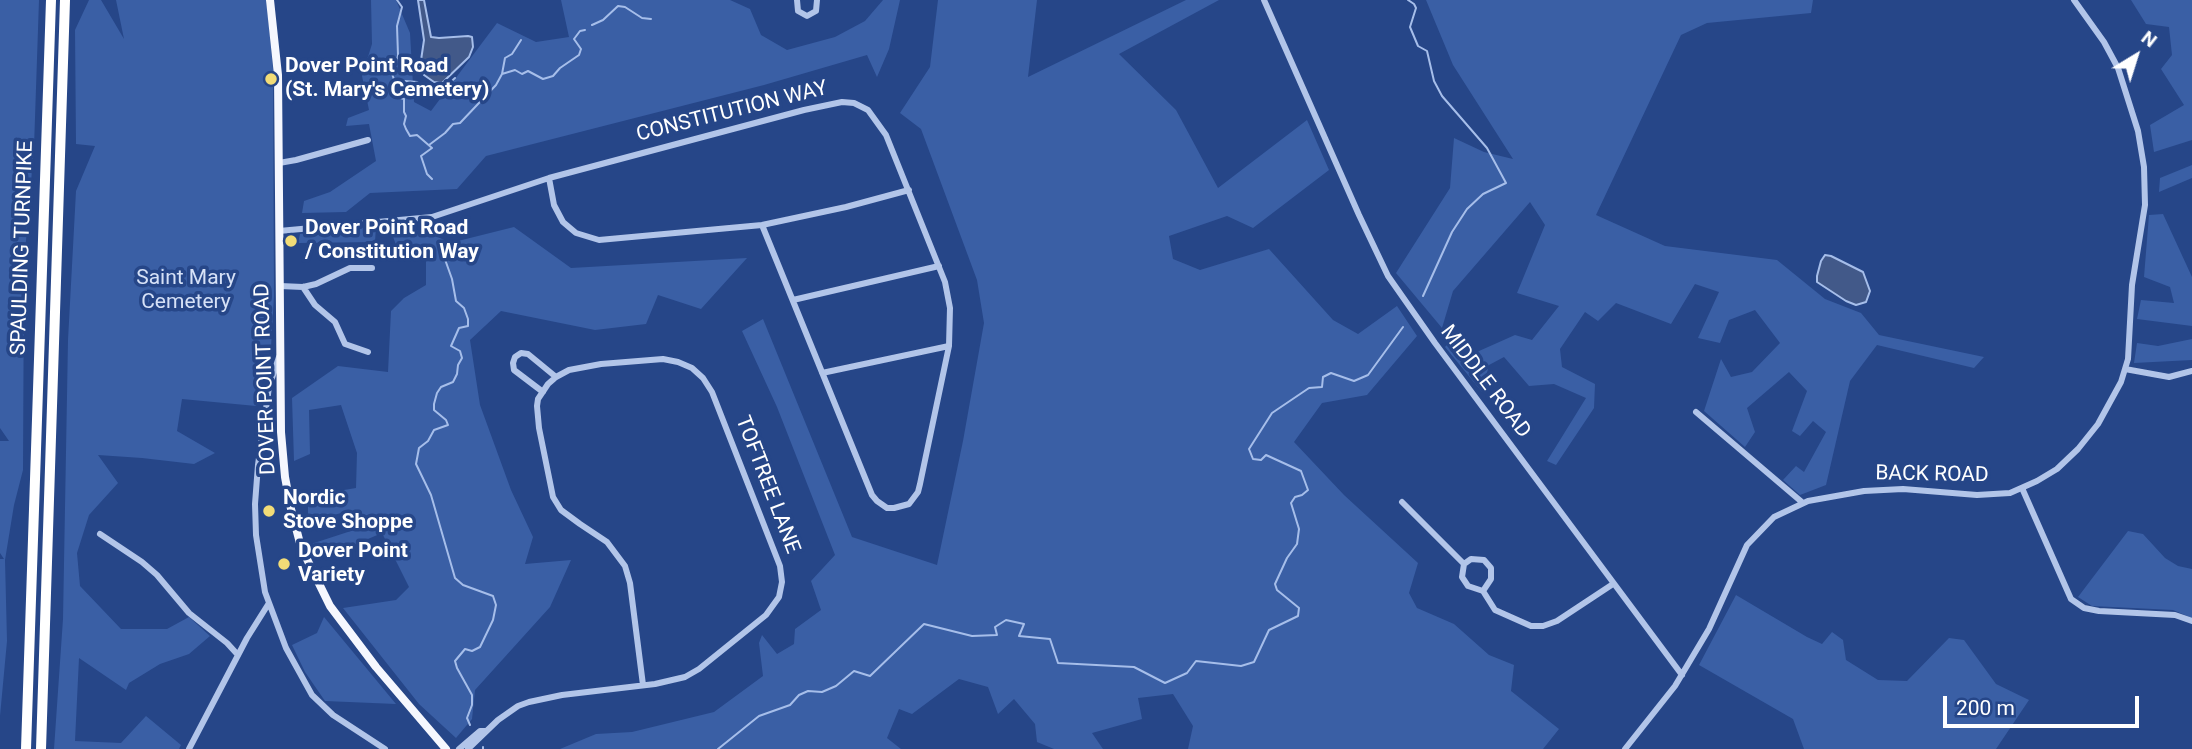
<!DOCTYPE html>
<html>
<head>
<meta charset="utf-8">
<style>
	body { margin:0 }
	#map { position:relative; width:2192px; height:749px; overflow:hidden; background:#264688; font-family:Roboto,sans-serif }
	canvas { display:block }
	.north { position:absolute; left:2101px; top:21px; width:70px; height:70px; -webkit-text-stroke:5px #264688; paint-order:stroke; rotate:38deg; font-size:19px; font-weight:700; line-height:28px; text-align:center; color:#fff }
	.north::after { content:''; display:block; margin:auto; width:24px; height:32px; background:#fff; clip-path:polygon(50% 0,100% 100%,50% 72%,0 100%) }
	.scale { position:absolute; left:1943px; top:696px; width:196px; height:32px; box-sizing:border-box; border:4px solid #fff; border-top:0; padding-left:9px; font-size:21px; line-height:24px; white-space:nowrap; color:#fff; -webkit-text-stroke:5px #264688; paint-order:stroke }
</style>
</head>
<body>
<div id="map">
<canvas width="2192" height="749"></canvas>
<div class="north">N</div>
<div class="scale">200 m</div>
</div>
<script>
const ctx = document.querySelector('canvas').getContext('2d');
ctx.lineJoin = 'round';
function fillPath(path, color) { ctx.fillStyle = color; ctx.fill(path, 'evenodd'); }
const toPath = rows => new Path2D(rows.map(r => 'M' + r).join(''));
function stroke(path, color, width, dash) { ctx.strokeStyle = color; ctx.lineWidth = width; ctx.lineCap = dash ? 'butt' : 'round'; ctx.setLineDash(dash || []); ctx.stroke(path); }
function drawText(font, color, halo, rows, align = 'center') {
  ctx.font = font + ' Roboto,sans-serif'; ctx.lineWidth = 7; ctx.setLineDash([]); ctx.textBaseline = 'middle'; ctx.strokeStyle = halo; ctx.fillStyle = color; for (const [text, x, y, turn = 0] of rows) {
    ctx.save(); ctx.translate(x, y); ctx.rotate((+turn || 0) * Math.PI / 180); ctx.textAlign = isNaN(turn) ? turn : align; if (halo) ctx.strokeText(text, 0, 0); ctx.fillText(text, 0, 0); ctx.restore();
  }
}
const green = toPath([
	[0,0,39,0,34,147,24,264,23,470,14,505,5,560,7,641,0,716,0,559,4,559,0,553,0,441,9,441,0,428],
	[89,0,101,0,124,39,116,0,266,0,269,26,273,69,274,296,271,347,256,406,182,399,177,431,215,453,194,464,142,458,98,455,118,483,89,515,77,553,80,586,121,629,167,629,189,617,210,636,189,654,160,664,129,683,126,690,79,658,75,741,121,743,146,716,181,745,179,749,54,749,63,619,68,340,76,191,95,146,76,144,75,30],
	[371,0,396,0,410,33,414,102,431,111,497,23,536,42,569,37,561,0,730,0,750,9,761,35,787,50,835,37,865,21,883,0,900,0,889,49,877,77,867,55,764,85,486,156,457,189,370,193,346,212,302,213,304,201,330,192,376,161,369,124,346,126,348,118,369,110,362,76,372,44],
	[938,0,1037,0,1028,77,1186,0,1219,0,1119,54,1176,110,1218,188,1307,120,1329,170,1253,228,1227,216,1169,236,1173,259,1200,270,1269,249,1333,320,1358,334,1397,306,1417,336,1367,395,1322,403,1294,442,1344,495,1418,563,1409,593,1417,608,1454,624,1489,655,1514,665,1511,691,1559,729,1543,749,1188,749,1193,726,1173,694,1138,698,1142,719,1092,733,1103,749,1054,749,1037,742,1035,724,1014,699,998,714,988,687,959,679,912,714,899,709,887,738,901,749,560,749,596,734,632,732,714,712,763,676,759,643,762,635,777,654,794,644,795,629,821,610,811,581,835,555,777,407,742,331,763,319,852,537,937,565,963,441,984,323,977,280,921,129,900,113,930,67],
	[1426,0,1813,0,1811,13,1707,23,1681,35,1596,215,1665,246,1777,260,1825,299,1861,313,1879,335,1984,357,1974,368,1877,345,1850,381,1826,485,1800,495,1783,480,1796,466,1804,472,1826,432,1813,421,1800,436,1792,431,1807,391,1789,372,1747,408,1755,432,1745,447,1704,411,1721,359,1731,377,1752,372,1780,343,1755,310,1729,320,1720,343,1698,338,1719,292,1695,284,1671,324,1616,303,1598,321,1585,312,1560,349,1562,367,1595,384,1594,408,1556,465,1547,461,1586,398,1554,384,1529,386,1504,357,1489,365,1482,392,1445,347,1452,339,1470,355,1515,335,1532,340,1559,306,1517,293,1545,225,1530,202,1453,291,1442,328,1396,273,1450,188,1454,138,1484,152,1513,159,1453,65],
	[2131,0,2192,0,2192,140,2154,152,2150,125,2184,105,2161,69,2172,55,2169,27,2146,24],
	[2192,165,2192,178,2159,192,2160,178],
	[2163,214,2192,277,2192,326,2137,319,2141,300,2174,303,2170,287,2144,277,2149,215],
	[389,225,428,232,450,243,514,227,571,268,747,258,701,309,658,295,646,324,595,330,501,311,470,340,480,405,511,490,533,537,525,564,571,560,550,607,475,690,472,719,456,738,419,704,343,608,396,600,409,587,382,533,321,559,311,544,354,530,350,511,308,521,308,496,356,488,357,453,341,405,309,410,310,454,294,461,292,398,338,366,388,372,391,311,404,298,426,285,426,260,397,248],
	[376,226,375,242,298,243,300,234],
	[2192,339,2192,360,2134,363,2137,343,2158,346],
	[2128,531,2143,534,2165,558,2178,566,2192,569,2192,618,2173,610,2092,606,2078,597],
	[1736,595,1807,637,1822,644,1832,632,1843,640,1846,660,1878,680,1907,681,1949,638,1964,640,1996,684,2029,700,1996,749,1804,749,1793,719,1699,665],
	[324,617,396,704,325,701,305,672,292,645,317,633]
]);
const water = toPath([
	[418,0,424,0,431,37,439,38,468,36,472,37,473,47,469,57,442,83,434,82,424,75,420,67,424,40,418,0],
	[1825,255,1831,256,1863,272,1870,291,1866,302,1856,305,1846,301,1817,282,1817,276,1821,261,1825,255]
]);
const stream = toPath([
	[397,0,402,7,397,26,398,55,397,62,391,71,396,85,397,97,404,99,404,112,406,116,404,124,406,129,410,136,417,135,432,148,421,156,427,174,432,179],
	[1408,0,1414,4,1416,8,1410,27,1418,46,1427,51,1434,81,1442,96,1487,148,1506,183,1483,194,1467,209,1452,232,1423,296],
	[592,25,603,20,618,6,625,7,642,18,651,19],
	[502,74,505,58,512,54,521,40],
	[398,84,405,81,417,82,425,87,429,94,443,89,455,78],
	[429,145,445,133,453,124,460,123,496,85,502,74,515,70,522,74,528,71,543,79,553,76,560,68,579,55,581,49,574,39,580,31,585,30],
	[442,251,452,279,456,301,464,308,468,319,468,326,459,328,451,346,460,351,462,358,458,365,457,374,453,382,441,387,437,393,434,404,434,410,446,420,448,425,434,430,428,441,419,448,416,464,431,495,455,578,463,585,493,596,496,605,493,620,480,647,472,651,465,649,455,661,457,668,472,695,472,705,467,718,470,725],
	[483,747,483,749],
	[718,749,759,716,790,705,799,695,808,691,822,692,836,686,854,671,870,676,924,624,972,636,997,635,995,627,1006,620,1024,624,1019,636,1050,639,1058,663,1134,667,1165,683,1187,673,1196,661,1241,666,1254,662,1269,630,1298,616,1299,608,1277,590,1275,584,1287,558,1297,544,1299,529,1291,503,1295,497,1302,495,1308,490,1301,471,1266,455,1261,460,1253,459,1249,449,1272,413,1309,388,1322,387,1323,377,1331,373,1354,381,1368,375,1403,327]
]);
const minor = toPath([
	[797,0,798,11,807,16,816,11,817,0],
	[1264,0,1359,215,1388,276,1435,343,1682,675],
	[279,163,296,160,368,140],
	[549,178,554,205,563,222,576,233,599,240,762,225,846,207,909,190],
	[279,231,432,217,549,178,804,110,842,102,854,103,868,110,886,135,945,282,950,308,949,346,920,484,918,492,909,504,894,508,887,508,877,501,872,495,762,225],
	[280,286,303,287,316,284,350,268,372,268],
	[303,287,315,305,335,322,345,344,368,352],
	[793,300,939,266],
	[279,357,269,387,258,465,255,504,256,535,265,592,286,648,312,695,333,715,385,749],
	[2125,369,2169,377,2192,371],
	[822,373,949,346],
	[543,392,514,370,513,363,515,357,521,353,528,354,556,377],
	[1696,412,1803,503],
	[2022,488,2071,599,2084,608,2099,611,2175,615,2192,621],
	[1402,502,1464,564],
	[100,534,142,562,157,575,189,613,227,643,238,655],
	[1483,591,1468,586,1462,577,1464,564,1471,559,1484,560,1491,568,1491,579,1483,591,1495,610,1531,626,1543,626,1557,621,1613,584],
	[189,749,247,638,269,603],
	[459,749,480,731,485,731],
	[468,749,498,720,518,706,529,702,562,695,655,684,685,677,699,669,766,615,779,597,782,582,780,566,712,392,703,378,692,368,678,362,663,359,601,364,569,370,556,377,548,384,538,399,537,406,539,428,553,497,561,510,580,524,607,542,625,566,630,583,643,685],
	[1625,749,1675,686,1709,629,1747,545,1774,517,1808,501,1864,491,1903,489,1977,495,2010,493,2037,481,2057,469,2078,449,2098,424,2121,382,2128,359,2132,285,2145,205,2144,167,2138,131,2118,68,2104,42,2074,0]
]);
const major = toPath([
	[270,0,278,75,281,432,285,477,291,509,301,547,330,606,376,667,446,749]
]);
const highway = toPath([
	[26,749,51,0],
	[41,749,65,0]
]);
const markers = [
	[271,79,7,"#f2dc77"],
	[291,241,7,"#f2dc77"],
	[269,511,7,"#f2dc77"],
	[284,564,7,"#f2dc77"]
];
const poiNames = [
	["Dover Point Road",285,67],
	["(St. Mary's Cemetery)",285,91],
	["Dover Point Road",305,229],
	["/ Constitution Way",305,253],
	["Nordic",283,499],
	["Stove Shoppe",283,523],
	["Dover Point",298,552],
	["Variety",298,576]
];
const streetNames = [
	["CONSTITUTION WAY",732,112,-14],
	["SPAULDING TURNPIKE",23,248,-88],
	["DOVER POINT ROAD",266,379,-92],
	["MIDDLE ROAD",1485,382,53],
	["BACK ROAD",1932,475,1],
	["TOFTREE LANE",767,485,69]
];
const parkNames = [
	["Saint Mary",186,279],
	["Cemetery",186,303]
];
fillPath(green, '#3a5fa5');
fillPath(water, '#425989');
stroke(water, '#a6beea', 2);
stroke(stream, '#a6beea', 2);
stroke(minor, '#b2c5e9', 6);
stroke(major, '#f5f7fe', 8);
stroke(highway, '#fff', 10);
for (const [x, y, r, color] of markers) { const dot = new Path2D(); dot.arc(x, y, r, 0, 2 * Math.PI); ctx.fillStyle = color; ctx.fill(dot); stroke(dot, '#264688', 2.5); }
drawText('bold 21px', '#fff', '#264688', poiNames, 'left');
drawText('21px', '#fff', '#264688', streetNames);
drawText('21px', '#d6e1f7', '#264688', parkNames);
</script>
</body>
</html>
